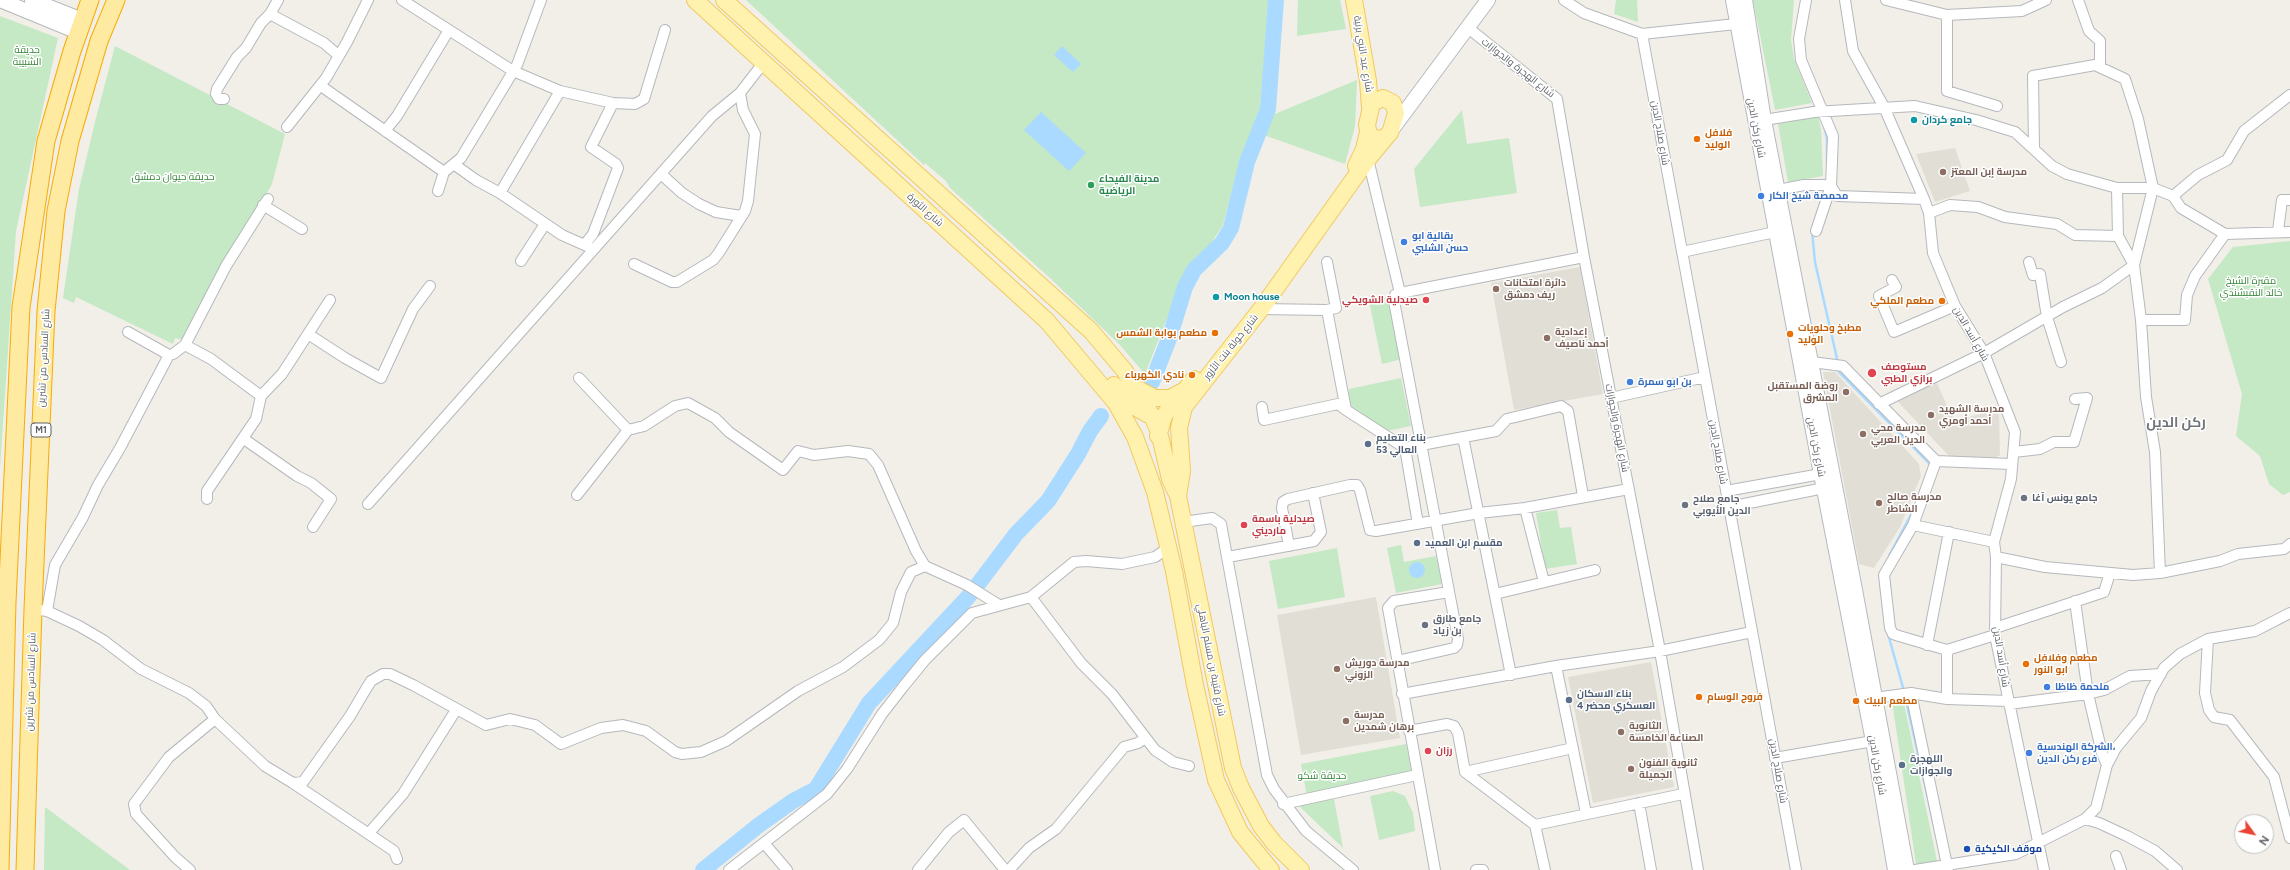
<!DOCTYPE html>
<html>
<head>
<meta charset="utf-8">
<style>
	body { margin:0 }
	#map { position:relative; width:2290px; height:870px; overflow:hidden; background:#f1efe8; font-family:Figtree,sans-serif }
	canvas { display:block }
	.north { position:absolute; left:2234px; top:814px; width:40px; height:40px; box-sizing:border-box; background:#fff; border:1px solid #bfc1c3; border-radius:50%; rotate:123deg; font-size:11px; font-weight:700; line-height:16px; text-align:center; color:#5f6368 }
	.north::after { content:''; display:block; margin:auto; width:14px; height:18px; background:#ea4335; clip-path:polygon(50% 0,100% 100%,50% 72%,0 100%) }
</style>
</head>
<body>
<div id="map">
<canvas width="2290" height="870"></canvas>
<div class="north">N</div>
</div>
<script>
const ctx = document.querySelector('canvas').getContext('2d');
ctx.lineJoin = 'round';
function fillPath(path, color) { ctx.fillStyle = color; ctx.fill(path, 'evenodd'); }
const toPath = rows => new Path2D(rows.map(r => 'M' + r).join(''));
function stroke(path, color, width, dash) { ctx.strokeStyle = color; ctx.lineWidth = width; ctx.lineCap = dash ? 'butt' : 'round'; ctx.setLineDash(dash || []); ctx.stroke(path); }
function drawText(font, color, halo, rows, align = 'center') {
  ctx.font = font + ' Figtree,Cairo,sans-serif'; ctx.lineWidth = 3; ctx.setLineDash([]); ctx.textBaseline = 'middle'; ctx.strokeStyle = halo; ctx.fillStyle = color; for (const [text, x, y, turn = 0] of rows) {
    ctx.save(); ctx.translate(x, y); ctx.rotate((+turn || 0) * Math.PI / 180); ctx.textAlign = isNaN(turn) ? turn : align; if (halo) ctx.strokeText(text, 0, 0); ctx.fillText(text, 0, 0); ctx.restore();
  }
}
const education = toPath([
	[1955,148,1970,191,1935,202,1916,154],
	[1580,267,1603,394,1514,410,1491,283],
	[1823,372,1835,372,1919,464,1921,476,1900,527,1874,568,1859,564],
	[1936,381,1954,421,1999,409,2000,455,1994,459,1951,458,1899,403,1897,397],
	[1376,597,1400,738,1301,755,1277,615],
	[1651,662,1674,787,1593,803,1568,677]
]);
const green = toPath([
	[746,0,1269,0,1260,108,1240,160,1223,225,1202,257,1188,265,1145,374,1119,344,1050,278,950,188,946,181,925,163,924,165],
	[1298,0,1340,0,1346,29,1297,36],
	[1616,0,1637,0,1638,22,1614,14],
	[1753,0,1794,0,1791,40,1794,59,1812,103,1775,110],
	[0,16,58,38,16,231,0,468],
	[115,46,285,134,272,184,183,340,175,338,173,344,76,297,74,303,63,298,79,189,96,118],
	[1357,80,1355,126,1345,164,1264,135,1270,116],
	[1462,110,1467,144,1509,138,1517,193,1420,207,1414,169],
	[1818,116,1821,129,1823,176,1788,182,1778,124],
	[2290,241,2290,492,2283,495,2269,484,2260,456,2236,436,2242,394,2208,279,2233,247],
	[1389,297,1402,359,1382,364,1369,301],
	[1401,378,1411,426,1387,431,1348,404,1349,389],
	[1557,510,1560,528,1571,527,1577,564,1545,569,1536,513],
	[1401,545,1404,562,1436,556,1442,584,1396,593,1387,548],
	[1337,548,1345,597,1278,609,1269,561],
	[1903,699,1937,861,1916,864,1892,701],
	[1406,744,1412,774,1307,796,1301,764],
	[1393,791,1405,796,1413,813,1415,831,1379,840,1370,796],
	[1334,799,1343,848,1298,805],
	[45,807,130,870,44,870]
]);
const water = toPath([
	[1062,46,1081,64,1073,72,1054,55],
	[1041,112,1086,153,1069,171,1024,130],
	'1409 570a8 8 0 1 1 16 0a8 8 0 1 1-16 0Z'
]);
const stream = toPath([
	[1824,126,1827,138,1827,162],
	[1812,231,1815,262,1838,363],
	[1839,368,1839,372,1931,465],
	[1889,556,1913,511],
	[1880,577,1881,590],
	[1888,634,1904,691],
	[1905,696,1936,835]
]);
const river = toPath([
	[1152,382,1170,336,1185,287,1194,270,1222,243,1231,228,1247,162,1268,109,1276,0],
	[703,870,759,825,793,801,816,789,869,703,969,596,1016,534,1048,501,1078,454,1090,431,1101,416]
]);
const minor = toPath([
	[402,0,513,71,560,91,613,103,635,104,644,99,665,30],
	[1564,0,1584,13,1642,34,1736,24],
	[1806,0,1799,39,1801,60,1833,136,1831,186,1816,231],
	[1845,0,1853,51,1884,107,1924,199,1929,213,1933,253,1955,306,1984,353,2015,432,2011,479,1994,542,1996,557,1995,635,2044,870],
	[1886,0,1947,15,2022,11,2046,0],
	[2078,0,2089,31,2100,41,2100,67],
	[270,14,324,43,338,55],
	[1947,15,1947,91,1997,106],
	[1467,27,1557,99,1584,257,1660,651,1698,870],
	[1642,34,1796,870],
	[321,86,444,172],
	[224,99,219,99,216,94,217,89,237,57,246,48,261,23,270,14,278,0],
	[1764,120,1814,112,1915,106,1976,120,2015,132,2052,166,2067,174,2117,188,2153,188,2173,196,2181,208,2225,234,2290,232],
	[287,127,326,78,347,42,368,0],
	[385,131,397,116,449,30],
	[1368,159,1400,293],
	[455,165,476,180,500,193,562,235,589,247],
	[661,174,682,193,699,204,716,212,741,216],
	[2117,188,2118,236,2134,265,2141,320,2146,397,2155,452,2160,573],
	[1778,190,1804,185,1823,185,1831,186,1837,196,1924,199],
	[438,191,444,172,461,158,517,65,541,0],
	[500,193,560,91],
	[2173,196,2198,175,2227,160,2244,131,2290,95],
	[263,205,302,229],
	[1929,213,1950,205,1978,207,2005,217,2057,224,2075,235,2118,236],
	[2278,231,2282,200,2290,200],
	[585,244,593,234,618,168,616,164,591,147,613,103],
	[1682,252,1775,232],
	[521,261,545,224],
	[2029,262,2033,275,2040,274,2047,317,2061,362],
	[634,264,672,282,677,282,713,260,718,254,745,211,748,201,755,134,743,110,740,93,764,62],
	[1892,280,1896,287,1879,296,1894,332,1955,306],
	[1261,309,1327,310],
	[2141,320,2185,320,2187,295,2195,276,2225,234],
	[128,332,169,355,173,354,185,345,226,266,268,199],
	[308,334,345,358,381,378,413,309,430,286],
	[185,345,211,359,261,396],
	[1812,362,1843,366,1936,461,2011,464],
	[579,378,628,430],
	[1611,398,1705,377],
	[1879,404,1984,353,2063,307,2102,288,2134,265,2153,188,2138,119,2125,79,2095,65,2033,76,2034,148],
	[1262,407,1264,420,1338,404,1346,410,1327,310,1336,308,1327,262],
	[1346,410,1405,448],
	[628,430,644,426,675,406,688,403,715,418,729,432,783,470,798,451,814,455,848,451,869,454,878,465,916,551,925,566,967,585,999,605],
	[1463,437,1511,675],
	[244,439,297,476,311,483,331,499,313,527],
	[2014,452,2040,449,2054,442,2074,442,2087,398,2075,399],
	[1936,461,1913,525,1884,575,1890,628,1893,634,1899,636,1947,650,1995,635],
	[1726,491,1821,474],
	[577,495,628,430],
	[207,499,207,491,256,419,261,396,282,374,330,300],
	[368,504,712,116,740,93],
	[1729,507,1824,488],
	[1525,508,1544,582],
	[1183,522,1212,518,1221,524,1267,775,1274,789,1306,831,1353,870],
	[1418,524,1405,448,1496,431,1507,419,1561,406,1568,411,1583,496],
	[1913,525,1994,542],
	[1289,546,1282,508,1283,502,1288,499,1350,485,1357,485,1360,490,1370,530,1376,531,1479,513,1525,508,1629,489],
	[1228,557,1314,541,1321,532,1313,493],
	[1996,557,2045,567,2133,575,2160,573,2220,561,2238,554,2284,549,2290,544],
	[1495,594,1595,570],
	[1031,597,1081,663,1112,694,1155,750,1173,762,1189,766],
	[2075,601,2088,694,2102,753,2107,765],
	[33,609,47,611,79,626,103,640,141,669,189,693,206,706,215,719,265,766,293,783,303,782,350,716,366,689,371,681,383,674,390,674,413,685,486,725,510,719,535,725,561,744,601,728,623,725,646,731,675,752,682,754,701,752,726,741,798,691,843,667,879,640,893,623,901,592,911,572,925,566],
	[47,611,55,565,83,517,98,485,120,448,169,355],
	[1995,628,2104,592,2110,573],
	[2208,639,2205,693,2209,710,2214,717,2230,720,2274,777,2290,838],
	[1927,645,1949,532],
	[1947,650,1947,699],
	[1397,661,1454,648,1457,645,1458,639,1394,301,1395,295,1400,293,1584,257],
	[1556,666,1586,813],
	[1911,693,1948,870],
	[1402,694,1556,666,1660,651,1752,632],
	[1875,698,1911,693,1947,699,2009,701],
	[2009,704,2088,694,2104,690,2130,676,2161,674],
	[1409,731,1447,724,1454,726,1458,733,1465,772,1535,825,1683,794],
	[1775,758,1873,741],
	[1465,772,1573,748],
	[293,783,394,851,397,859],
	[1639,803,1651,870],
	[1283,804,1417,775],
	[2085,819,2099,823,2127,836,2155,851,2177,870],
	[1535,825,1545,870],
	[369,833,403,794,456,710],
	[764,843,787,870],
	[2116,856,2121,870],
	[190,870,175,857,136,814,134,804,169,757,215,719],
	[729,870,827,794,847,769,882,714,903,687,925,660,972,613,1031,597,1074,562,1086,561,1122,564,1155,557,1168,548],
	[918,870,949,832,964,820,1005,870],
	[1009,870,1029,848,1056,829,1124,747,1138,743,1145,738],
	[1435,870,1388,608,1394,601,1449,592],
	[1476,870,1483,870],
	[1915,870,2016,854,2085,819,2096,808,2107,765,2116,748,2141,718,2151,691,2164,668,2180,654,2208,639,2255,631,2290,613]
]);
const secondary = toPath([
	[0,0,78,32],
	[32,0,82,20],
	[1733,0,1821,474,1873,741,1895,870],
	[1745,0,1764,120,1853,579,1907,870],
	[1393,128,1488,0]
]);
const primary = toPath([
	[695,0,1047,321,1116,403,1135,437,1155,492,1174,571,1195,685,1216,780,1240,832,1271,870],
	[724,0,1091,331,1124,370,1152,416,1159,432,1170,479,1178,496,1233,768,1241,788,1261,826,1274,843,1301,870],
	[1354,0,1368,81,1370,107],
	[1383,98,1393,103,1396,113,1390,133,1384,138,1376,139,1369,135,1367,125,1372,103,1383,98],
	[1356,166,1364,149,1368,132],
	[1114,385,1131,405,1151,416],
	[1136,388,1155,398,1170,398,1185,390,1194,379],
	[1158,436,1164,416,1177,396],
	[1178,496,1182,471,1179,428,1184,407,1261,309,1368,159,1387,136]
]);
const trunk = toPath([
	[0,870,7,602,21,307,46,141,72,51,90,0],
	[25,870,33,609,46,311,56,211,70,141,99,41,116,0]
]);
const markers = [
	[1914,120,4,"#0f9aa8"],
	[1697,139,4,"#e8710a"],
	[1943,172,4,"#8d6e63"],
	[1091,185,4,"#2e9e5b"],
	[1761,196,4,"#3f7fe0"],
	[1404,242,4,"#3f7fe0"],
	[1496,289,4,"#8d6e63"],
	[1216,297,4,"#0f9aa8"],
	[1426,300,4,"#e0444e"],
	[1942,301,4,"#e8710a"],
	[1215,333,4,"#e8710a"],
	[1790,334,4,"#e8710a"],
	[1547,338,4,"#8d6e63"],
	[1872,373,5,"#e0444e"],
	[1192,375,4,"#e8710a"],
	[1630,382,4,"#3f7fe0"],
	[1846,392,4,"#8d6e63"],
	[1931,415,4,"#8d6e63"],
	[1863,434,4,"#8d6e63"],
	[1368,444,4,"#5c6f8a"],
	[2024,498,4,"#6b7280"],
	[1879,503,4,"#8d6e63"],
	[1685,505,4,"#6b7280"],
	[1244,525,4,"#e0444e"],
	[1417,543,4,"#5c6f8a"],
	[1425,625,4,"#6b7280"],
	[2026,664,4,"#e8710a"],
	[1337,669,4,"#8d6e63"],
	[2047,687,4,"#3f7fe0"],
	[1699,697,4,"#e8710a"],
	[1569,700,4,"#5c6f8a"],
	[1856,701,4,"#e8710a"],
	[1346,721,4,"#8d6e63"],
	[1621,732,4,"#8d6e63"],
	[1428,751,4,"#e0444e"],
	[2029,753,4,"#3f7fe0"],
	[1902,765,4,"#5c6f8a"],
	[1631,769,4,"#8d6e63"],
	[1967,849,4,"#1a4fb4"]
];
const shields = [
	[41,430,20]
];
const shieldNames = [
	["M1",41,430]
];
const parkNames = [
	["حديقة",27,50],
	["الشبيبة",27,62],
	["حديقة حيوان دمشق",173,177],
	["مقبرة الشيخ",2251,281],
	["خالد النقبشندي",2251,293],
	["حديقة شكو",1322,776]
];
const streetNames = [
	["شارع عبد النبي برنية",1363,54,81],
	["شارع الهجرة والجوازات",1518,68,38],
	["شارع ركن الدين",1756,128,79],
	["شارع صلاح الدين",1660,133,80],
	["شارع الثورة",925,210,42],
	["شارع أسد الدين",1971,334,60],
	["شارع خولة بنت الأزور",1231,347,-51],
	["شارع السادس من تشرين",44,358,-87],
	["شارع الهجرة والجوازات",1617,428,79],
	["شارع ركن الدين",1816,447,79],
	["شارع صلاح الدين",1718,452,80],
	["شارع أسد الدين",2001,657,81],
	["شارع قتيبة بن مسلم الباهلي",1211,660,79],
	["شارع السادس من تشرين",31,682,-88],
	["شارع ركن الدين",1877,765,80],
	["شارع صلاح الدين",1778,771,80]
];
const cultureNames = [
	["جامع كردان",1922,120],
	["Moon house",1224,297]
];
const foodNames = [
	["فلافل",1705,133],
	["الوليد",1705,145],
	["مطعم الملكي",1934,301,"right"],
	["مطبخ وحلويات",1798,328],
	["الوليد",1798,340],
	["مطعم بوابة الشمس",1207,333,"right"],
	["نادي الكهرباء",1184,375,"right"],
	["مطعم وفلافل",2034,658],
	["ابو النور",2034,670],
	["فروج الوسام",1707,697],
	["مطعم البيك",1864,701]
];
const educationNames = [
	["مدرسة إبن المعتز",1951,172],
	["دائرة امتحانات",1504,283],
	["ريف دمشق",1504,295],
	["إعدادية",1555,332],
	["أحمد ناصيف",1555,344],
	["روضة المستقبل",1838,386,"right"],
	["المشرق",1838,398,"right"],
	["مدرسة الشهيد",1939,409],
	["أحمد أومري",1939,421],
	["مدرسة محي",1871,428],
	["الدين العربي",1871,440],
	["مدرسة صالح",1887,497],
	["الشاطر",1887,509],
	["مدرسة دوريش",1345,663],
	["الزوني",1345,675],
	["مدرسة",1354,715],
	["برهان شمدين",1354,727],
	["الثانوية",1629,726],
	["الصناعة الخامسة",1629,738],
	["ثانوية الفنون",1639,763],
	["الجميلة",1639,775]
];
const leisureNames = [
	["مدينة الفيحاء",1099,179],
	["الرياضية",1099,191]
];
const shopNames = [
	["محمصة شيخ الكار",1769,196],
	["بقالية ابو",1412,236],
	["حسن الشلبي",1412,248],
	["بن ابو سمرة",1638,382],
	["ملحمة ظاظا",2055,687],
	["الشركة الهندسية،",2037,747],
	["فرع ركن الدين",2037,759]
];
const healthNames = [
	["صيدلية الشويكي",1418,300,"right"],
	["مستوصف",1881,367],
	["برازي الطبي",1881,379],
	["صيدلية باسمة",1252,519],
	["مارديني",1252,531],
	["رزان",1436,751]
];
const serviceNames = [
	["بناء التعليم",1376,438],
	["العالي 53",1376,450],
	["مقسم ابن العميد",1425,543],
	["بناء الاسكان",1577,694],
	["العسكري محضر 4",1577,706],
	["اللهجرة",1910,759],
	["والجوازات",1910,771]
];
const worshipNames = [
	["جامع يونس آغا",2032,498],
	["جامع صلاح",1693,499],
	["الدين الأيوبي",1693,511],
	["جامع طارق",1433,619],
	["بن زياد",1433,631]
];
const transitNames = [
	["موقف الكيكية",1975,849]
];
const districtNames = [
	["ركن الدين",2176,423]
];
fillPath(education, '#e1ded6');
fillPath(green, '#c5e8c5');
fillPath(water, '#aadaff');
stroke(stream, '#aadaff', 2.5);
stroke(river, '#aadaff', 16);
stroke(minor, '#b5b8bc', 12);
stroke(secondary, '#b6babf', 16);
stroke(primary, '#f2c960', 18);
stroke(trunk, '#f9ab00', 19);
stroke(minor, '#fff', 10);
stroke(secondary, '#fff', 14);
stroke(primary, '#fff2af', 16);
stroke(trunk, '#feeaa1', 17);
for (const [x, y, r, color] of markers) { const dot = new Path2D(); dot.arc(x, y, r, 0, 2 * Math.PI); ctx.fillStyle = color; ctx.fill(dot); stroke(dot, '#fff', 1.5); }
for (const [x, y, w] of shields) { const box = new Path2D(); box.roundRect(x - w / 2, y - 7, w, 14, 3); ctx.fillStyle = '#fff'; ctx.fill(box); stroke(box, '#5f6368', 1); }
drawText('bold 9px', '#5f6368', null, shieldNames);
drawText('10px', '#348238', '#fff', parkNames);
drawText('10px', '#5f6368', '#fff', streetNames);
drawText('bold 10px', '#0d838f', '#fff', cultureNames, 'left');
drawText('bold 10px', '#c56008', '#fff', foodNames, 'left');
drawText('bold 10px', '#785e54', '#fff', educationNames, 'left');
drawText('bold 10px', '#27864d', '#fff', leisureNames, 'left');
drawText('bold 10px', '#366cbe', '#fff', shopNames, 'left');
drawText('bold 10px', '#be3a42', '#fff', healthNames, 'left');
drawText('bold 10px', '#4e5e75', '#fff', serviceNames, 'left');
drawText('bold 10px', '#5b616d', '#fff', worshipNames, 'left');
drawText('bold 10px', '#164399', '#fff', transitNames, 'left');
drawText('bold 14px', '#70757a', '#fff', districtNames);
</script>
</body>
</html>
